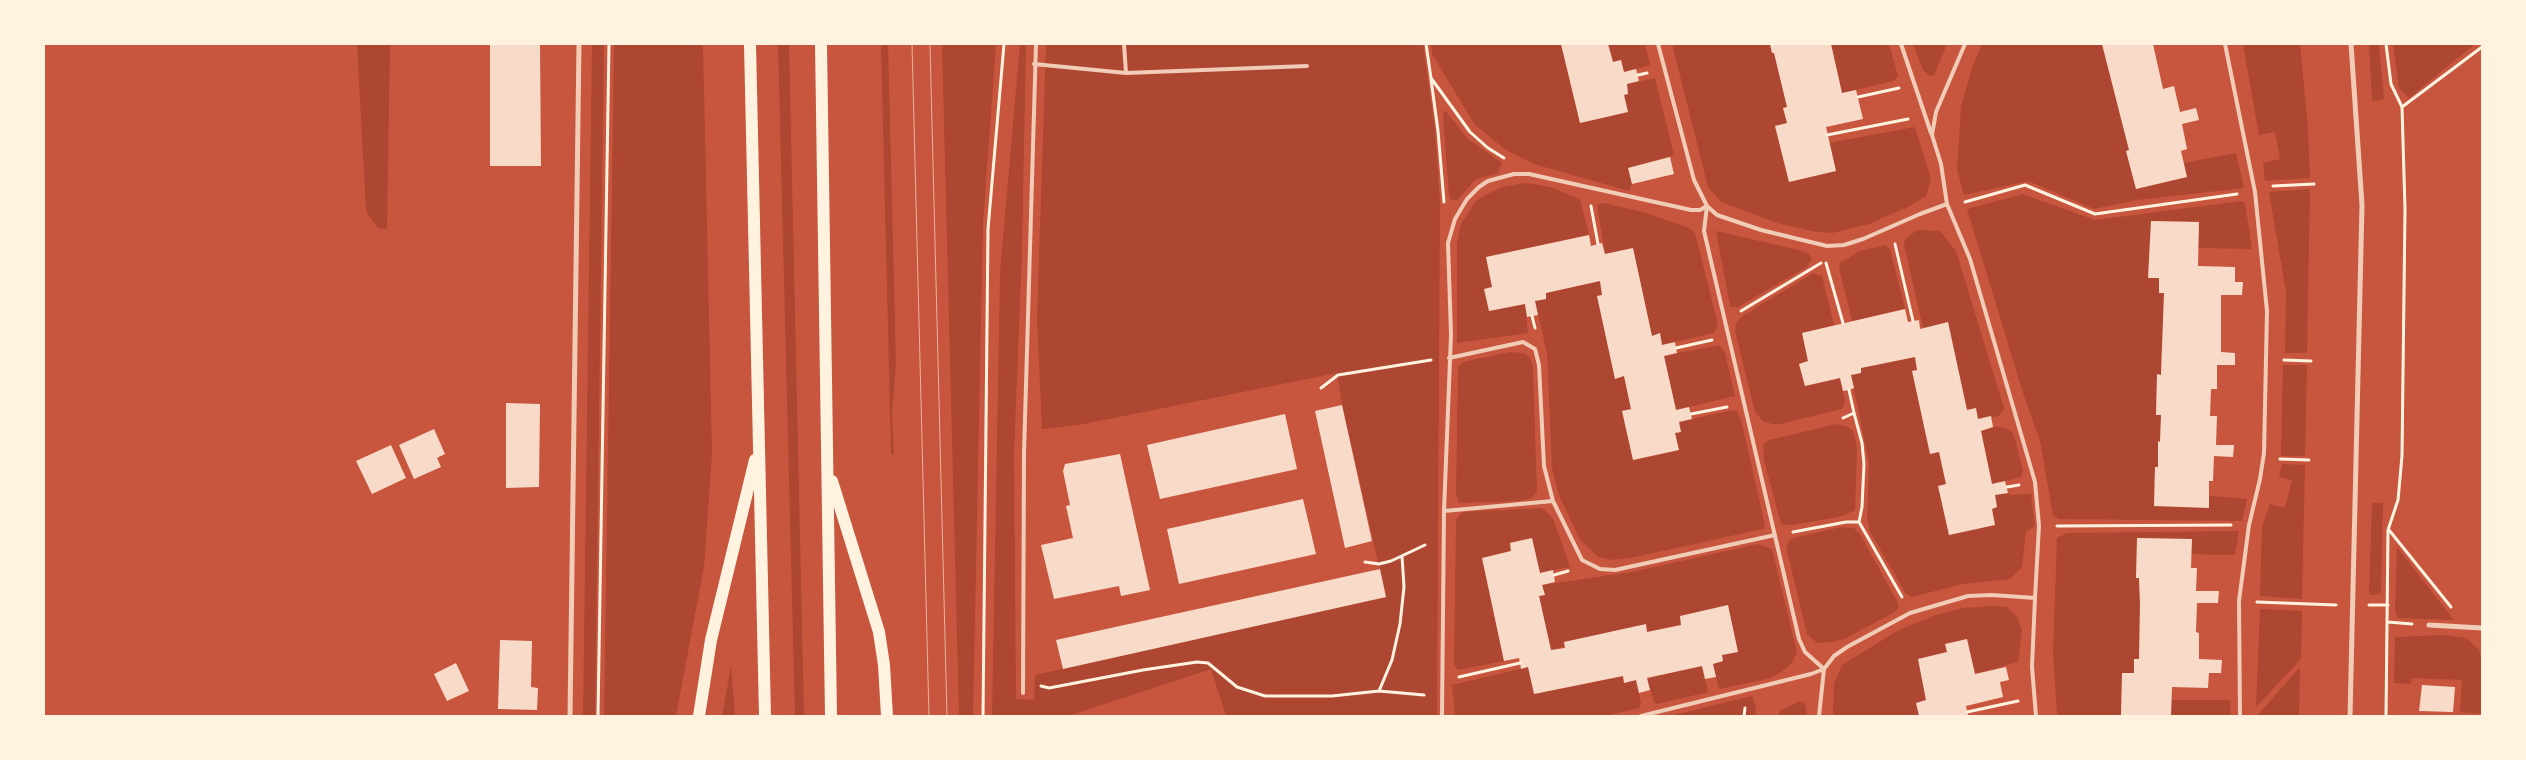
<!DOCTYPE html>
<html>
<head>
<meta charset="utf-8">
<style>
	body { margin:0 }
	#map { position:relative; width:2526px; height:760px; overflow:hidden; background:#c8553d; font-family:"Crimson Pro",serif }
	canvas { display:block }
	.frame { position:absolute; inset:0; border:45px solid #fff3e0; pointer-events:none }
</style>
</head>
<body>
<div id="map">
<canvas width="2526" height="760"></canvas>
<div class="frame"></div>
</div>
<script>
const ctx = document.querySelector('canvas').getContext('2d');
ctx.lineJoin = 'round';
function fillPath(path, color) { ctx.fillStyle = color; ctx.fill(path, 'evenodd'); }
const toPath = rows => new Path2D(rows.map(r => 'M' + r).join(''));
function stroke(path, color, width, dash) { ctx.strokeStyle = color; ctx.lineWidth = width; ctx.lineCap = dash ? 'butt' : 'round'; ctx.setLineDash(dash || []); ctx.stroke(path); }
const green = toPath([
	[357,44,390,44,387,229,378,228,366,211],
	[592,44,604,44,595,716,583,716],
	[614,44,703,44,712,454,704,567,676,716,604,716],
	[778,44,789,44,804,716,795,716],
	[881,44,888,44,896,364,892,413,894,455,891,454],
	[942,44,996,44,983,223,973,716,959,716],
	[1020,44,1026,44,1022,253,1014,454,1016,699,1034,700,1035,675,1386,597,1342,405,1337,373,1079,425,1042,429,1037,319,1046,44,1423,44,1435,130,1440,200,1437,716,1226,716,1211,669,1068,716,992,716,1000,272],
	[1431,44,1561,44,1580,123,1628,112,1624,95,1628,94,1627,84,1655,78,1674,155,1628,168,1632,184,1629,191,1534,164,1506,150,1475,125,1432,54],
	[1608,44,1645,44,1650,65,1624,72,1621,60,1613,62],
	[1672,44,1770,44,1772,53,1774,53,1787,107,1783,108,1787,123,1775,126,1789,182,1836,171,1829,143,1915,127,1931,179,1926,196,1910,206,1869,224,1832,233,1817,232,1777,223,1721,202,1708,187],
	[1831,44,1889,44,1898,76,1893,81,1842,93],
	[1913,44,1947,44,1934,75,1930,76,1923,70],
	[1982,44,2102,44,2129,150,2126,151,2136,189,2187,177,2184,163,2236,153,2244,188,2137,200,2094,209,2028,181,1964,195,1957,170,1961,107,1972,68],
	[2243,44,2300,44,2308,128,2310,178,2265,181,2263,163,2280,159,2275,132,2259,135],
	[2369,44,2379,44,2384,99,2372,101],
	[2393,44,2475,44,2409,98,2399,88],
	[1445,110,1467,138,1502,163,1498,173,1476,179,1457,200,1452,200,1449,196,1443,115],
	[1525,183,1550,187,1580,199,1589,235,1487,257,1492,287,1489,311,1525,304,1528,333,1457,343,1457,243,1461,224,1475,202,1485,195,1503,187],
	[2310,189,2307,353,2285,353,2286,292,2269,192],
	[2023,194,2095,220,2242,201,2245,203,2252,249,2198,248,2199,222,2151,221,2148,278,2159,278,2159,293,2164,293,2162,350,2161,350,2161,375,2157,374,2156,415,2161,415,2160,442,2158,442,2158,467,2155,467,2154,506,2208,508,2209,496,2247,499,2242,521,2059,519,2053,515,2040,441,2023,393,1967,209],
	[1603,203,1643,212,1689,228,1695,233,1718,325,1714,333,1662,345,1660,334,1652,336,1633,248,1605,254,1597,205],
	[1917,230,1940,231,1956,251,2004,408,1999,416,1978,419,1976,409,1967,410,1948,323,1923,328,1904,245,1905,239],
	[1716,231,1803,251,1809,254,1812,259,1807,267,1738,307,1733,307,1730,306],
	[1885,245,1890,249,1905,309,1852,321,1839,268,1840,263,1860,251],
	[1813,273,1822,276,1834,325,1802,333,1808,361,1799,364,1805,386,1840,378,1845,402,1842,409,1780,424,1772,424,1763,421,1755,412,1735,331,1736,324,1741,317],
	[1600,281,1602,295,1597,297,1615,378,1624,376,1631,409,1622,411,1633,460,1679,450,1675,433,1681,432,1679,422,1732,410,1737,411,1741,420,1765,525,1763,529,1635,557,1611,560,1597,556,1580,540,1559,495,1552,468,1547,353,1535,301,1546,299,1546,293],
	[1719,345,1725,353,1735,396,1676,410,1664,356],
	[1510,352,1524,353,1530,358,1533,367,1537,493,1529,499,1519,501,1459,503,1456,495,1458,366,1463,362],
	[1915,357,1917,370,1912,371,1939,452,1946,484,1938,486,1949,535,1995,525,1992,509,1997,507,1995,495,2008,493,2010,495,2031,494,2035,526,2026,532,2022,567,2010,579,1962,584,1912,597,1906,594,1870,532,1867,517,1869,463,1851,375,1861,373,1861,368],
	[2283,365,2307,365,2305,456,2281,456],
	[1837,424,1848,427,1853,431,1855,438,1857,450,1855,510,1843,516,1793,525,1781,524,1764,460,1763,445,1769,440],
	[1993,427,2002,427,2011,431,2014,436,2023,470,2021,477,1992,484,1981,431],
	[2282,464,2305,465,2302,599,2260,596,2262,526,2270,504,2285,508,2292,480,2279,477],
	[2372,503,2383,503,2381,594,2369,595],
	[1542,508,1553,518,1570,567,1540,573,1532,538,1510,542,1511,551,1482,558,1504,661,1458,670,1454,665,1456,521,1458,517,1463,512],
	[1841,527,1854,528,1860,534,1898,603,1898,608,1895,612,1844,639,1833,642,1817,643,1807,634,1786,547,1790,540,1797,537],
	[2239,531,2235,555,2191,554,2191,539,2137,538,2136,578,2139,578,2140,604,2139,659,2134,659,2134,673,2122,673,2121,714,2124,716,2057,716,2053,653,2057,538,2067,533],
	[1758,544,1772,549,1797,652,1792,663,1780,673,1767,679,1719,689,1713,664,1723,661,1722,655,1738,651,1728,606,1680,616,1681,625,1647,632,1646,625,1551,650,1539,596,1544,595,1542,585,1632,572],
	[2397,547,2454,620,2398,618,2395,612],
	[1994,606,2007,607,2017,617,2022,631,2018,662,1975,674,1967,639,1947,652,1918,659,1926,700,1916,704,1919,716,1833,716,1834,684,1842,665,1897,631,1935,615,1964,608],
	[2260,609,2302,611,2301,659,2256,707],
	[2445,635,2466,638,2479,650,2482,660,2482,714,2460,712,2462,680,2412,678,2411,684,2394,683,2395,637],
	[731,666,735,716,722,716,728,683],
	[1702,666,1708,692,1657,704,1654,702,1647,678],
	[1528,667,1535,694,1623,676,1625,683,1636,680,1641,704,1639,708,1605,716,1455,716,1452,685],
	[2300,667,2299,716,2257,716],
	[1752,696,1756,707,1755,716,1670,716],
	[2171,700,2230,700,2231,716,2171,716],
	[1800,701,1805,704,1807,716,1779,716,1779,711]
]);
const building = toPath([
	[490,44,540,44,541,166,490,166],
	[1561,44,1608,44,1613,62,1621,60,1624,72,1636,69,1639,81,1627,84,1628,94,1624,95,1628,112,1580,123],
	[1770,44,1831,44,1842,93,1856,90,1863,119,1826,127,1836,171,1789,182,1775,126,1787,123,1783,108,1787,107,1774,53,1772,53],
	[2102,44,2153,44,2163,89,2174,86,2180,112,2196,108,2199,120,2182,124,2187,149,2181,151,2187,177,2136,189,2126,151,2129,150],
	[1670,157,1674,174,1632,184,1628,168],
	[2151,221,2199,222,2198,266,2235,267,2235,282,2243,282,2242,295,2221,295,2221,352,2235,353,2235,365,2217,365,2217,389,2211,389,2210,416,2217,416,2216,445,2234,445,2233,457,2214,456,2213,481,2209,481,2209,508,2154,506,2155,467,2158,467,2158,441,2160,442,2161,415,2156,415,2157,374,2161,375,2164,293,2159,293,2159,278,2148,278],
	[1589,235,1591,246,1602,243,1605,254,1633,248,1652,336,1660,333,1662,345,1675,342,1677,353,1664,356,1676,410,1689,407,1692,419,1679,422,1681,432,1675,433,1679,450,1633,460,1622,411,1631,409,1624,376,1615,379,1597,296,1602,295,1600,281,1546,293,1546,299,1535,301,1538,315,1527,317,1525,304,1489,311,1484,289,1492,287,1486,257],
	[1905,309,1908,322,1919,320,1920,329,1948,322,1967,410,1976,408,1978,419,1991,416,1993,427,1981,431,1992,484,2005,481,2008,493,1995,495,1997,507,1992,509,1995,525,1949,535,1938,486,1946,484,1939,452,1930,454,1912,371,1917,370,1915,357,1861,368,1861,373,1851,375,1854,388,1849,390,1843,391,1840,378,1805,386,1799,364,1808,361,1802,333],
	[506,403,540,404,539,487,506,488],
	[1342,405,1372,541,1345,548,1315,411],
	[1285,414,1297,469,1160,499,1147,445],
	[434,429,445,454,437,458,441,467,414,479,399,445],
	[391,445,406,478,372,494,356,461],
	[1120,454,1150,590,1121,596,1119,586,1054,599,1041,545,1073,538,1066,506,1070,505,1063,471,1065,464],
	[1303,499,1316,554,1179,584,1167,529],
	[1532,538,1540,573,1553,570,1555,582,1542,585,1545,595,1539,596,1551,650,1565,648,1564,642,1646,624,1647,632,1681,625,1680,616,1728,605,1738,652,1722,655,1723,661,1713,664,1716,677,1705,679,1702,666,1647,678,1650,690,1639,693,1636,680,1624,683,1623,676,1534,694,1528,667,1521,669,1519,658,1504,661,1482,558,1511,551,1510,543],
	[2137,538,2192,539,2191,568,2197,568,2196,591,2219,591,2218,603,2197,603,2196,632,2199,633,2199,659,2222,660,2221,673,2209,673,2208,688,2172,687,2171,716,2121,715,2122,673,2134,673,2134,659,2139,659,2140,604,2139,578,2136,578],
	[1380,569,1386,597,1063,669,1056,640],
	[1967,639,1975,674,2006,667,2009,680,2000,682,2003,697,1966,706,1968,716,1919,716,1916,703,1926,700,1918,659,1947,652,1945,644],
	[500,640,532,641,531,687,538,688,537,710,498,709],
	[456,663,469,691,447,701,434,674],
	[2422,685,2455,687,2453,712,2419,711]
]);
const path = toPath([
	[1426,44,1431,78,1470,132,1488,148,1504,158],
	[1638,75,1647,73],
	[1431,79,1438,131,1444,202],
	[1858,97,1899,88],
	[2402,107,2482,47],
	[1827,135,1908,119],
	[2273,186,2314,184],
	[1965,202,2025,185,2095,214,2237,194],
	[1591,206,1598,244],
	[1895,244,1913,321],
	[1826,263,1843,323],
	[1741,311,1821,263],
	[1532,316,1535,328],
	[1676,348,1712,340],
	[2284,360,2311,361],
	[1321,388,1338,375,1431,360],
	[1849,390,1854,413],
	[1691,414,1727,407],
	[1843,418,1854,413,1862,443,1864,464,1862,507,1859,522],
	[2280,459,2309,460],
	[2007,487,2019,485],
	[2057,526,2231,525],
	[2389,530,2451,607],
	[1793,532,1846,522,1859,522,1902,597],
	[1365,562,1379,564,1391,561,1425,545],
	[1554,575,1568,571],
	[2257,602,2336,605],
	[2369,605,2388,605],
	[2388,622,2412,624],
	[1459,677,1520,663],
	[1041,686,1049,688,1143,670,1197,662,1208,663,1237,687,1265,696,1332,696,1379,691,1424,695],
	[1379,691,1392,660,1400,624,1404,587,1402,556],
	[1967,712,2018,701],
	[598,716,609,44],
	[983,716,988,229,1004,44],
	[1744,716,1745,708],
	[2386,716,2388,530,2398,500,2402,456,2405,209,2402,107,2391,84,2386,44]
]);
const service = toPath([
	[1124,44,1126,73],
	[1658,44,1694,180,1707,206,1717,215,1761,230,1827,246,1844,245,1863,239,1920,214,1947,204],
	[1901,44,1931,133],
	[1965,44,1936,112,1932,135,1941,164,1947,204,1970,259,2035,482,2039,526,2035,598],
	[2225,44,2255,192,2267,311,2264,453,2260,479,2249,525,2239,601,2240,716],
	[1034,64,1126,73,1307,66],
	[1707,206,1704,231,1799,639,1805,652,1824,669],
	[1553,501,1582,560,1600,569,1615,570,1775,535],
	[1444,511,1553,501,1544,466,1539,365,1535,349,1523,342,1449,358],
	[1023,693,1024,453,1036,44],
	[1442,716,1444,511,1451,335,1448,243,1455,219,1467,199,1479,187,1488,181,1514,174,1529,174,1691,210,1700,210,1707,206],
	[1641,716,1811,674,1824,669,1834,656,1847,647,1910,613,1968,596,1992,595,2035,598,2032,667,2036,716],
	[1819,716,1824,669]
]);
const minor = toPath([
	[2429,625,2482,628],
	[570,716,579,44],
	[2350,716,2362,205,2351,44]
]);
const primary = toPath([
	[750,44,765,716],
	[821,44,831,716],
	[832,481,879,632,884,665,887,716],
	[699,716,711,640,755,460]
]);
const tram = toPath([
	[912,44,929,716],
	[930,44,947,716]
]);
fillPath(green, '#ae4732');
fillPath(building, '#f7dbc8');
stroke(path, '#fff3e0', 3);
stroke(service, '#f1ccb7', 4);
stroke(minor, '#f1ccb7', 5);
stroke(primary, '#fff3e0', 12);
stroke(tram, '#e9b49f', 1);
</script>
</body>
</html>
